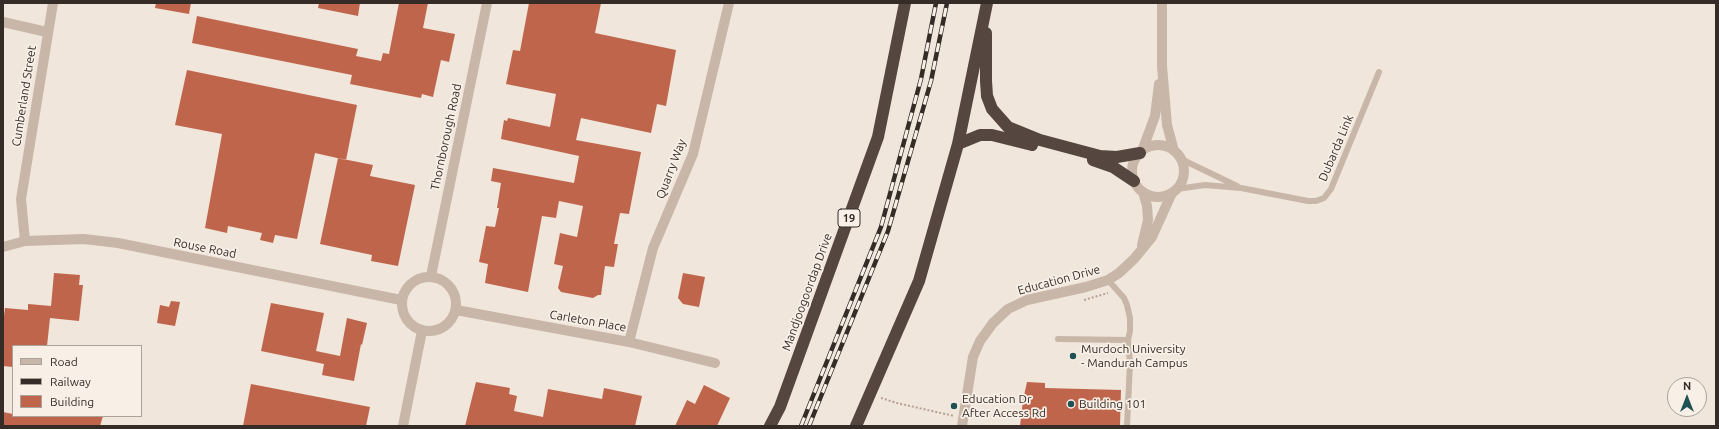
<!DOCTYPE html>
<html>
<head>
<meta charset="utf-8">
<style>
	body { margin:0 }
	#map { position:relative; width:1719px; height:429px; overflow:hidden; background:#f0e6db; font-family:Ubuntu,sans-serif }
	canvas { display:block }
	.frame { position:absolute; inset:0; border:4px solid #352c28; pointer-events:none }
	.legend { position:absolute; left:12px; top:345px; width:130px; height:72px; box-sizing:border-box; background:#f8f0e7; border:1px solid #aaa29b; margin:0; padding:5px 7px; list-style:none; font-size:12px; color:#352c28 }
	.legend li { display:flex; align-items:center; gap:8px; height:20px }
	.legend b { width:20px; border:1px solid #aaa29b }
	.north { position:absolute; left:1667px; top:377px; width:40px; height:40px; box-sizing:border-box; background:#f8f0e7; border:1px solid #aaa29b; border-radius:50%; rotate:0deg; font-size:11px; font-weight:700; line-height:16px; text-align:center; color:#352c28 }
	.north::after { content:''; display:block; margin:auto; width:14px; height:18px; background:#205154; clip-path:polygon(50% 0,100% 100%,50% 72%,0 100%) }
</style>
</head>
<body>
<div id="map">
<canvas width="1719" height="429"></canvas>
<div class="frame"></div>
<ul class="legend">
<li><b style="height:5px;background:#c8b6a8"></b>Road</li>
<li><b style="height:5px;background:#352c28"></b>Railway</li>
<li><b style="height:11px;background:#bf654b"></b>Building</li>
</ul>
<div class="north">N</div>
</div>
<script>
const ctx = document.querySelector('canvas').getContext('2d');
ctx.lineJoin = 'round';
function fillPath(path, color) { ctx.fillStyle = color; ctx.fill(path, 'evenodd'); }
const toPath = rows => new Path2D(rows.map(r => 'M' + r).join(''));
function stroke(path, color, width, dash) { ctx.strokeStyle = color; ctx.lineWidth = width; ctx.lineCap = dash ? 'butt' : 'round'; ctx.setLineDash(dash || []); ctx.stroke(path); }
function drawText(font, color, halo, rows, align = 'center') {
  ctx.font = font + ' Ubuntu,sans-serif'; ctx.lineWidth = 3.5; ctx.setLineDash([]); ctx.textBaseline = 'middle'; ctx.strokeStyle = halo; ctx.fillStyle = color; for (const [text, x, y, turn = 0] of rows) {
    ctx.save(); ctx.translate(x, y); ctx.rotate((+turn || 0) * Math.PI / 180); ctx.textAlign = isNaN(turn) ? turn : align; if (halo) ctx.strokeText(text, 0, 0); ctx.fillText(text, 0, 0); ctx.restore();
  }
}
const building = toPath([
	[156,3,191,3,189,14,155,8],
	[319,3,360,3,358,16,318,8],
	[399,3,428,3,423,28,455,34,449,62,441,60,433,97,422,94,421,98,350,84,352,75,192,43,197,16,358,49,356,56,381,61,383,53,389,54],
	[529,3,601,3,595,33,676,50,666,106,657,104,651,133,581,118,576,140,641,152,629,214,620,213,614,244,618,244,614,267,605,266,601,295,598,295,593,298,561,292,558,288,563,266,554,264,560,233,577,237,583,206,559,201,556,218,542,216,528,292,485,283,488,264,479,262,486,226,495,227,499,208,497,208,501,183,491,181,493,168,574,183,579,156,501,139,504,120,507,121,508,118,550,127,556,94,506,84,513,50,520,51],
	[187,70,357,105,346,160,315,153,297,239,275,235,273,243,260,240,262,233,228,226,227,233,205,228,222,134,175,125],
	[338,158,373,165,370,176,415,185,398,266,371,261,372,255,320,244],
	[54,273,80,275,79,285,83,285,79,321,50,318,47,346,13,346,13,367,3,366,3,316,4,316,5,308,28,310,28,304,51,306],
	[683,273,705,277,699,307,683,304,678,298],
	[171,301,180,302,175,326,157,323,160,305,169,307],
	[271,303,324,313,316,351,340,356,347,318,367,323,362,345,361,344,354,381,322,375,324,364,261,351],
	[476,382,510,388,509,394,517,396,514,411,543,417,548,389,602,399,604,388,642,396,635,426,465,426],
	[1027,382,1045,383,1045,388,1121,390,1120,426,1020,426,1023,400],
	[251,384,370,407,366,426,243,426],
	[704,385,730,398,717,426,675,426,687,400,695,404],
	[3,412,13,414,13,416,103,416,100,426,3,426]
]);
const path = toPath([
	[1084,300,1108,293],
	[881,398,897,403,954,416]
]);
const lane = toPath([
	[1181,159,1237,186],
	[1177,189,1205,185,1241,188,1308,201,1316,201,1324,198,1331,189,1379,72],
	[1108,280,1124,298,1127,305,1130,318,1130,331,1128,340,1130,363,1127,426],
	[1058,339,1128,340]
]);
const street = toPath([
	[1162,3,1162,66,1167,125,1174,151],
	[3,22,47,32],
	'1132 171a26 26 0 1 1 52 0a26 26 0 1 1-52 0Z',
	[1142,151,1155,116,1159,84],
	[25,241,21,199,53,3],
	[1142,245,1148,220,1147,206,1143,192],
	[3,247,25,241,84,239,118,243,401,300],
	[431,276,487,3],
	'402 304a27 27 0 1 1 54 0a27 27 0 1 1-54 0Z',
	[456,310,629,342,715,363],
	[629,342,653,248,693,154,729,3],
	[403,426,422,331],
	[962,426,973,357,980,341,993,323,1008,309,1027,300,1086,287,1108,280,1119,273,1134,259,1152,237,1172,193]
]);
const highway = toPath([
	[986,33,986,81,987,96,992,109,1008,127,1040,140,1100,156,1117,157,1140,153],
	[958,144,980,135,992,135,1032,145],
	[1093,160,1113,167,1134,181],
	[770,426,780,407,878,137,905,3],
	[856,426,919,281,958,144,987,3]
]);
const rail = toPath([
	[801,426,881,227,921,79,936,3],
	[809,426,888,231,931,81,947,3]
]);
const markers = [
	[1073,356,4,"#205154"],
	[1071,404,4,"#205154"],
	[954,406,4,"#205154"]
];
const shields = [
	[849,218,22]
];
const shieldNames = [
	["19",849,218]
];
const streetNames = [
	["Cumberland Street",24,96,-81],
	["Thornborough Road",446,137,-78],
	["Dubarda Link",1336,148,-67],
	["Quarry Way",671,169,-69],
	["Rouse Road",205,248,11],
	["Education Drive",1059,280,-15],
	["Mandjoogoordap Drive",807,292,-70],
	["Carleton Place",588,321,10]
];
const poiNames = [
	["Murdoch University",1081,349],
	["- Mandurah Campus",1081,363],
	["Education Dr",962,399],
	["After Access Rd",962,413],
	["Building 101",1079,404]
];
fillPath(building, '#bf654b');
stroke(path, '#b3a092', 2, [2, 2]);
stroke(lane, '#c8b6a8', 6);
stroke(street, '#c8b6a8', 10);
stroke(highway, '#55463f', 12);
stroke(rail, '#352c28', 4.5);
stroke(rail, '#f8f0e7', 3, [9]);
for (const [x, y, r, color] of markers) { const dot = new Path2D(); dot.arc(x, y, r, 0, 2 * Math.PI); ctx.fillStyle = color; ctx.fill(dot); stroke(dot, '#f8f0e7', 1.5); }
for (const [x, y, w] of shields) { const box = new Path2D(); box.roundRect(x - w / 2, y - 9, w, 18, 3); ctx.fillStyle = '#f8f0e7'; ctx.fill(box); stroke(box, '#352c28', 1); }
drawText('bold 11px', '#352c28', null, shieldNames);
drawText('12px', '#352c28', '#f8f0e7', streetNames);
drawText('12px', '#352c28', '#f8f0e7', poiNames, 'left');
</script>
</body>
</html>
